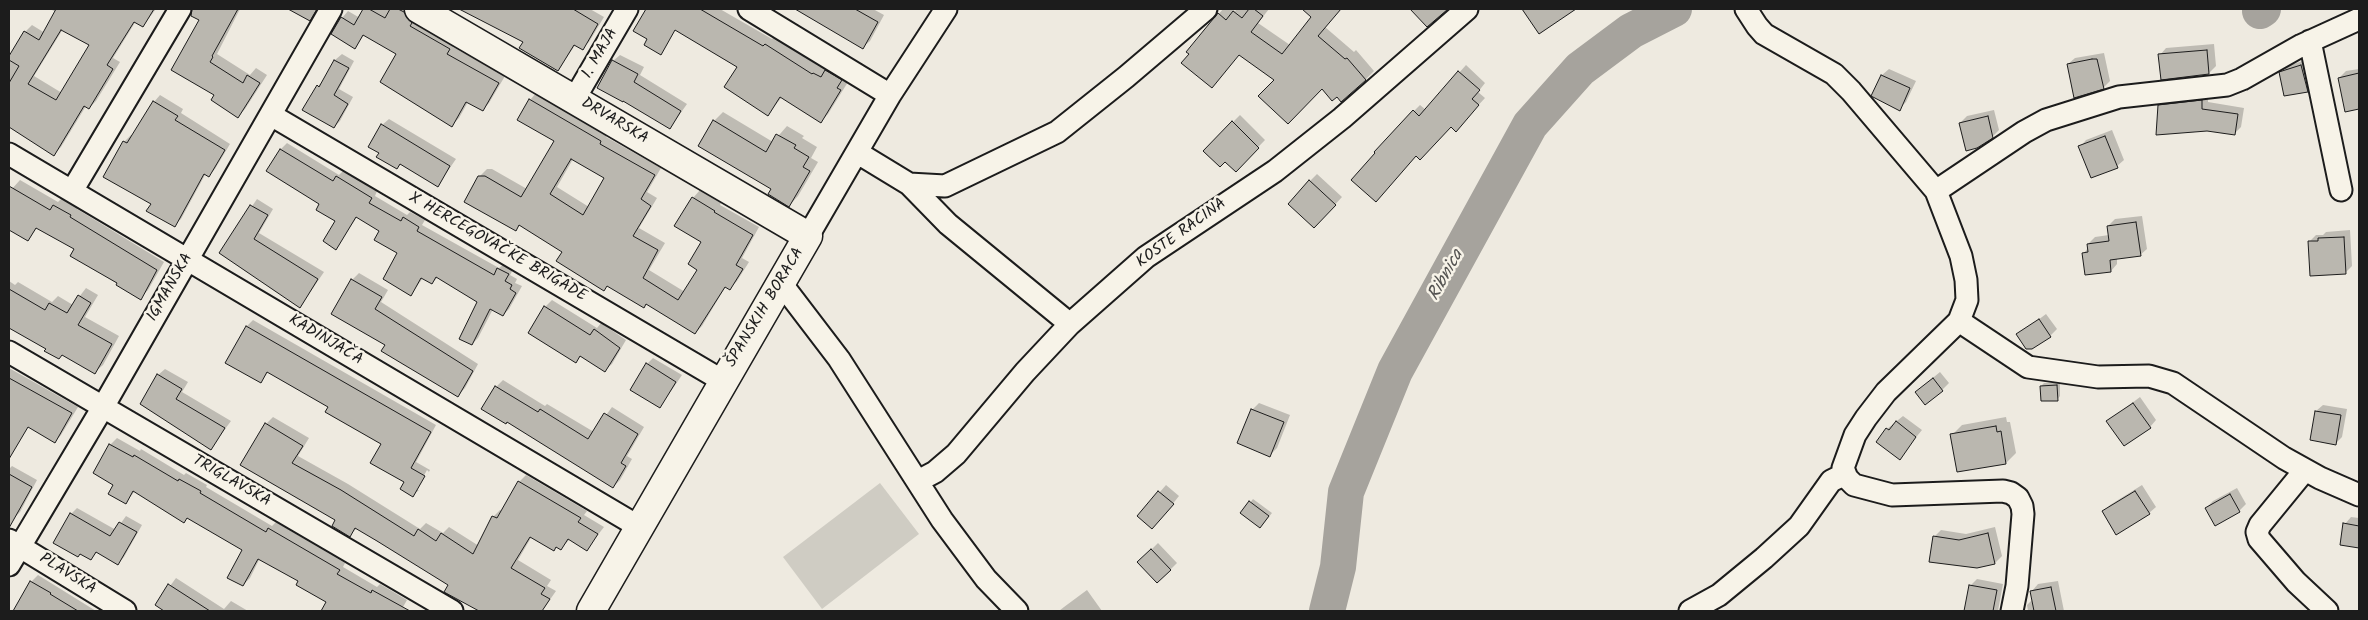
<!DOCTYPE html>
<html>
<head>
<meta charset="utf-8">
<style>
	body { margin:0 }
	#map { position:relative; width:2368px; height:620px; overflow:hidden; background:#eeeae0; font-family:Kalam,sans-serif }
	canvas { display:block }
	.frame { position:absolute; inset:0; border:10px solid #1c1c1c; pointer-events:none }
</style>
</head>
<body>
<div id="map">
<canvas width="2368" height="620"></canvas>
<div class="frame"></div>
</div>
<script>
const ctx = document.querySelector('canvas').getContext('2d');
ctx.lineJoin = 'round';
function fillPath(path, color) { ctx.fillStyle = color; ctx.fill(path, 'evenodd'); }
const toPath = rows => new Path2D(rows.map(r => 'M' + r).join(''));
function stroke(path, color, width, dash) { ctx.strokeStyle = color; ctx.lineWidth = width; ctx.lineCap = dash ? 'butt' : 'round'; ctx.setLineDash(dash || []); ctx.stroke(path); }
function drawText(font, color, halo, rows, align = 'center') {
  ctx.font = font + ' Kalam,sans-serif'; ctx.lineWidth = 5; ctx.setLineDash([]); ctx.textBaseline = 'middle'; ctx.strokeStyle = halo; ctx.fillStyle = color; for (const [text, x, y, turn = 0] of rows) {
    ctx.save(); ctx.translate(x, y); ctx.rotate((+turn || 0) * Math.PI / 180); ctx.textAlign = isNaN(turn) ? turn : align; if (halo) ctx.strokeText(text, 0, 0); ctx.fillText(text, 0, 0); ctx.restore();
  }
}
const green = toPath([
	[880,483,919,534,822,609,783,557]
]);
const shadow = toPath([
	[50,9,156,9,143,26,136,21,113,58,120,62,96,101,89,108,86,106,61,147,54,154,9,127,9,59,25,32,32,25,45,33,56,12],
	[63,29,91,45,62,93,34,76],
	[200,9,240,9,217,54,250,75,256,68,267,75,245,109,238,116,216,95,201,20,195,17],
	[290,9,319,9,309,20],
	[365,9,387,9,390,11,392,9,413,9,456,42,453,47,505,76,489,103,482,110,468,102,459,118,452,125,398,53,365,34,355,47,342,18,348,11,360,18],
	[479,9,590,9,604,17,589,42,582,48,576,44,558,70,525,42],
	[647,9,720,9,772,39,774,37,820,67,822,66,849,72,844,80,848,82,828,114,821,121,782,97,768,114,739,66,676,29,672,34,643,16],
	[806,9,873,9,884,15,870,41,863,47,803,12],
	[1223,9,1232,9,1235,11,1237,9,1269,9,1258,23,1290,45,1313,17,1309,14,1314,9,1341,9,1325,27,1354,52,1356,50,1374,71,1365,80,1337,95,1322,87,1276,79,1240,54,1191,54,1187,51],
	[2214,44,2216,66,2209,73,2160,55,2166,48],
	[2104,53,2110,81,2103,88,2068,64,2075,58],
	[342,54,354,61,339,89,353,97,340,121,334,127,318,86,324,80,335,60],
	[620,55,644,67,640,75,687,104,670,128,613,61],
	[2308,59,2314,84,2307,90,2281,73,2288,66],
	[1466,65,1485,83,1478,92,1485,98,1462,123,1451,126,1420,158,1414,111,1420,105,1426,110],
	[1889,69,1916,81,1906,102,1899,109,1873,95,1882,75],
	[2359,69,2359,108,2346,111,2339,78,2346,71],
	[537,92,608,134,606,137,661,168,647,192,657,198,639,228,665,243,649,270,685,292,699,269,703,242,676,226,693,198,700,190,721,203,720,205,759,227,742,258,749,262,737,281,730,288,726,286,702,326,695,333,647,303,643,307,563,251,520,225,515,230,479,177,487,169,492,169,527,189,556,141,530,100],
	[573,159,606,178,589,207,557,187],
	[2208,94,2208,102,2244,108,2241,127,2234,134,2159,106,2166,99],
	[160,95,183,109,181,113,230,144,215,169,209,175,206,173,181,219,174,225,124,142,131,135,133,136,154,102],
	[1994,110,1999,130,1992,137,1960,123,1967,116],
	[723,112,773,142,787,126,804,136,802,138,817,147,811,158,818,162,798,196,789,206,714,121],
	[1240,115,1265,140,1236,170,1225,160,1205,150],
	[389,119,456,159,438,185,401,164,397,168,380,153,382,125],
	[2112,130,2124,160,2117,166,2080,147,2086,140],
	[287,143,339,175,343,171,377,191,375,196,407,215,410,212,425,220,422,225,499,268,505,263,514,268,510,275,517,279,515,283,522,286,509,309,503,315,493,309,478,338,472,344,479,302,438,277,432,283,423,278,411,294,399,253,380,230,357,217,336,248,336,221,281,149],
	[1317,174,1342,197,1321,220,1310,181],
	[20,180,58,202,62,198,78,207,77,209,164,262,148,290,140,298,72,255,75,249,38,227,28,239,9,228,9,189,11,190],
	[257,199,273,209,259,233,324,272,300,307,220,253],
	[2142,216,2147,249,2140,255,2117,258,2117,264,2111,271,2084,253,2088,248,2088,244,2095,237,2109,235,2108,226,2115,219],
	[2350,230,2352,266,2345,273,2309,242,2316,235,2323,235,2326,232],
	[359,273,388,290,381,302,478,364,465,388,458,395,386,345,333,313,352,280],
	[9,281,15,285,18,282,52,302,58,296,73,305,86,288,98,295,85,317,119,336,103,365,95,372,9,326],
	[552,300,597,328,601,323,626,340,612,364,605,370,581,356,576,361,529,332,545,307],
	[2046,314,2057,329,2050,336,2018,335],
	[253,320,436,425,416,462,430,470,419,490,429,472,427,470,416,490,419,490,413,495,383,443,330,407,269,371,261,381,247,326],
	[653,358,682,375,660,407,647,364],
	[9,368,78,407,61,435,55,442,29,426,17,443,9,438,9,425,15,414,9,410],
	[165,369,188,382,182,392,231,421,211,448,158,375],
	[1940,372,1949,383,1942,390,1923,386],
	[503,380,545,406,547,404,594,432,612,407,644,427,627,456,632,459,620,480,613,487,508,421,496,387],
	[2044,383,2060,383,2060,396,2057,400,2041,386],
	[2140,397,2156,420,2150,427,2108,421],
	[1259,403,1290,415,1277,448,1270,455,1252,410],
	[2323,405,2347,409,2342,437,2336,443,2316,411],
	[1903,416,1922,430,1899,458,1887,429],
	[273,417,309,438,298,456,348,484,420,529,426,523,443,533,449,527,479,546,493,517,500,510,502,511,519,482,526,475,587,511,584,515,604,527,587,549,570,539,561,548,557,546,554,550,532,536,518,560,551,580,547,586,556,591,542,611,498,611,450,585,357,528,350,535,336,519,241,464,266,424],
	[2006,417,2007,422,2010,422,2016,453,2006,463,1952,435,1962,425],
	[117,438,140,451,141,449,184,475,186,473,207,485,206,487,272,526,276,522,306,540,345,563,343,567,377,587,380,584,407,600,403,607,409,611,322,611,328,601,300,580,260,558,250,578,243,585,244,549,188,517,184,521,135,491,126,502,115,484,110,445],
	[12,466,37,480,20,512,13,519,9,516,9,469],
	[1166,485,1179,496,1159,521,1139,516],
	[2142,485,2156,507,2149,513,2103,512,2110,505],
	[2237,488,2246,504,2239,511,2216,524,2206,508,2213,501],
	[1253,499,1272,513,1263,524,1242,513],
	[77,508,116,530,126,516,142,525,124,557,118,563,97,552,91,559,71,514],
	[2351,517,2359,518,2359,547,2342,544,2345,524],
	[1995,527,2002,556,1995,563,1977,567,1934,537,1941,530,1966,534],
	[1158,543,1177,563,1158,582,1139,562],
	[38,575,96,611,15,611,31,582],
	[176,578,224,609,231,601,248,611,166,611,156,605],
	[1977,579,2003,584,1998,611,1965,611,1970,586],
	[2058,581,2064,611,2028,611,2027,605,2033,599,2032,591,2038,584],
	[1087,590,1102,611,1059,611,1064,607]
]);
const river = toPath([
	[2260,11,2263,9],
	[1327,611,1338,567,1346,492,1395,371,1530,125,1580,69,1631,31,1674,9]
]);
const building = toPath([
	[56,9,154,9,143,27,134,22,107,65,113,69,89,109,84,106,54,156,9,127,9,83,19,66,9,60,9,56,24,31,39,40,56,9],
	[61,30,89,45,56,100,28,84,61,30],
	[192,9,238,9,212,56,213,57,210,62,243,83,247,75,260,83,238,118,211,100,214,95,171,70,199,20,191,16,192,9],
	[288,9,317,9,310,21,288,9],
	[363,9,369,9,385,18,390,9,398,9,404,12,412,23,410,26,450,49,447,54,499,83,483,111,466,102,452,127,380,82,396,54,363,35,355,49,331,34,341,17,354,25,363,9],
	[459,9,573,9,598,24,583,50,574,45,558,71,519,48,523,42,459,9],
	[646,9,700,9,763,46,765,44,812,74,813,73,821,77,825,70,842,80,837,88,841,90,821,123,780,97,768,116,724,87,737,67,675,30,661,55,644,45,647,39,633,31,646,9],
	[795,9,855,9,878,22,863,49,795,9],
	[1249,9,1254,9,1263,16,1251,32,1282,54,1311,17,1302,9,1341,9,1318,36,1345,59,1347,58,1366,80,1341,102,1337,97,1332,101,1322,89,1288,124,1258,96,1274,80,1239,55,1212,88,1181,63,1189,54,1186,52,1218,13,1226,20,1233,11,1242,18,1249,9],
	[1410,9,1448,9,1427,27,1410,9],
	[1522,9,1576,9,1539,34,1522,9],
	[2207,50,2209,74,2161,80,2158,54,2207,50],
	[2092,59,2097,59,2104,89,2074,98,2067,64,2092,59],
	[334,60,349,68,334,95,348,104,334,128,302,110,317,85,319,87,334,60],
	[612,60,638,74,634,82,681,111,670,129,623,101,623,102,597,88,612,60],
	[2301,65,2308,92,2284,96,2279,72,2301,65],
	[1458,71,1480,90,1472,99,1479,105,1456,132,1451,127,1420,160,1416,156,1376,202,1351,180,1375,153,1374,152,1413,110,1419,116,1458,71],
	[2359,73,2359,109,2345,112,2338,78,2359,73],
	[1881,75,1910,88,1900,111,1871,96,1881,75],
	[529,99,601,141,600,144,655,175,641,199,651,206,633,236,658,250,643,278,678,300,697,270,688,264,701,242,674,226,692,197,715,211,714,212,753,235,736,265,743,269,730,290,725,287,695,334,646,304,644,308,607,286,604,291,556,261,562,252,519,225,516,231,464,202,478,176,485,176,521,197,554,141,517,120,529,99],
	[571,159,604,178,583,215,550,194,571,159],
	[2202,100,2202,109,2238,114,2235,135,2207,131,2156,135,2158,105,2202,100],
	[153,101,178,116,175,120,225,150,209,177,204,174,175,227,146,211,151,204,103,177,123,141,127,143,153,101],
	[1988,116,1993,138,1977,148,1966,151,1959,123,1988,116],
	[713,120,766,152,776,134,796,145,794,148,809,157,803,167,810,171,789,207,768,194,771,189,698,146,713,120],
	[1232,121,1259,148,1236,172,1225,162,1220,167,1203,151,1232,121],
	[381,124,450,166,438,187,400,164,397,169,376,157,379,153,368,147,381,124],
	[2105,136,2118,168,2091,178,2078,146,2105,136],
	[280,149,333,181,336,176,372,198,369,203,401,221,403,217,419,227,417,231,494,275,497,268,509,274,505,281,512,285,510,289,516,293,503,316,490,309,472,345,459,339,477,302,436,277,432,284,421,278,411,296,383,279,397,253,374,240,379,231,356,217,336,250,323,241,335,221,316,210,319,204,266,171,280,149],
	[1309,180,1336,205,1314,228,1288,204,1309,180],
	[9,186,50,210,53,205,71,215,70,217,157,270,141,300,116,285,117,283,70,256,74,249,36,228,28,241,9,230,9,186],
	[250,205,268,215,254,239,318,279,300,308,219,253,250,205],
	[2136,222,2141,256,2110,260,2111,272,2085,275,2082,253,2088,252,2087,244,2109,241,2107,226,2136,222],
	[2344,237,2346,274,2310,276,2308,241,2318,241,2318,238,2344,237],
	[351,279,382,297,375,309,473,371,458,397,381,351,385,345,331,314,351,279],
	[9,289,45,310,49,303,67,313,78,295,91,303,78,325,112,344,95,374,62,355,59,359,44,351,46,349,9,328,9,289],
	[544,306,590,335,594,329,620,348,605,372,580,356,576,363,528,333,544,306],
	[2039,319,2051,337,2032,349,2026,349,2016,334,2039,319],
	[246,326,431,432,411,468,425,476,413,497,400,489,404,482,370,463,381,444,325,412,328,407,267,372,261,383,225,363,246,326],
	[646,363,676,382,660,408,630,390,646,363],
	[157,374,182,389,176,399,225,428,211,450,140,404,157,374],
	[9,378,72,413,55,443,28,427,9,459,9,378],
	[1933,378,1943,391,1925,405,1915,392,1933,378],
	[2057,385,2058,401,2041,401,2040,386,2057,385],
	[495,386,538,412,540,409,588,439,604,413,638,434,621,463,626,466,613,488,507,422,506,424,481,409,495,386],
	[2133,403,2151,428,2124,446,2106,421,2133,403],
	[1251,409,1284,422,1270,457,1237,443,1251,409],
	[2315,411,2341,415,2336,445,2310,440,2315,411],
	[1896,421,1916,437,1900,460,1876,442,1886,428,1889,430,1896,421],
	[265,423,303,446,292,463,341,490,414,536,418,529,436,541,441,533,473,554,492,516,497,518,518,481,581,518,578,522,598,534,587,551,568,539,561,550,556,547,554,551,530,537,511,568,545,588,541,594,550,599,542,611,479,611,444,592,448,585,377,541,355,528,350,537,332,526,335,520,240,465,265,423],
	[1996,426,1997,432,2001,431,2006,464,1957,472,1950,434,1996,426],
	[109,444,133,457,134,455,178,481,179,479,201,491,200,493,266,532,268,528,340,570,337,574,371,593,372,590,410,611,321,611,326,602,296,585,298,581,258,559,243,586,227,578,242,550,187,518,184,523,133,491,126,504,108,494,113,485,93,473,109,444],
	[9,474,32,487,9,528,9,474],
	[1158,491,1174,504,1152,529,1137,516,1158,491],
	[2135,491,2150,514,2116,535,2102,511,2135,491],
	[2230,494,2240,512,2215,526,2205,508,2230,494],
	[1249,501,1269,516,1260,528,1240,513,1249,501],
	[70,513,110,536,119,522,137,532,118,565,96,552,91,560,80,554,78,557,53,543,70,513],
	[2343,523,2359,526,2359,548,2340,545,2343,523],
	[1988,533,1995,564,1977,568,1929,562,1933,536,1959,540,1988,533],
	[1151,549,1171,570,1157,583,1137,562,1151,549],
	[30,581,51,593,50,594,78,611,13,611,30,581],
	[168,584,210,611,164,611,155,605,168,584],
	[1969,585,1997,590,1993,611,1964,611,1969,585],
	[2051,587,2056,611,2034,611,2030,591,2051,587]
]);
const minor = toPath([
	[749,9,890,95],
	[1746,9,1757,26,1764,34,1834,74,1851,91,1936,191,1961,256,1966,280,1967,300,1959,321,1886,392,1866,418,1855,435,1843,468,1847,478,1854,485,1892,495,2003,491,2011,493,2018,498,2022,506,2023,514,2017,586,2012,611],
	[2310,41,2341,190],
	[575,98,627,9],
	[271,115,723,381],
	[858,153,909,184,945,186,1057,132,1126,77,1206,9],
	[9,154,641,528],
	[909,184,948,224,1070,324],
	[72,191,180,9],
	[1936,191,2024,132,2046,120,2119,97,2227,85,2242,79,2302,45,2359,19],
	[808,236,890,95,946,9],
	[781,283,839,359,942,520,986,579,1017,611],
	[1959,321,2028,367,2098,377,2149,376,2173,383,2284,458,2320,478,2359,495],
	[9,352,452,611],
	[2305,470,2260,525,2257,532,2259,539,2296,582,2327,611],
	[918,481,935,472,956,454,1025,372,1070,324,1146,257,1275,171,1342,118,1467,9],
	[9,540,125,611],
	[9,565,103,407,331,9],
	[1690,611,1719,595,1764,558,1799,526,1831,481,1845,474]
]);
const major = toPath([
	[419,9,808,236,591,611]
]);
const streetNames = [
	["1. MAJA",601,54,-60],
	["DRVARSKA",614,122,31],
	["KOSTE RACINA",1182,234,-36],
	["X HERCEGOVAČKE BRIGADE",497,248,30],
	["IGMANSKA",171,288,-60],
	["ŠPANSKIH BORACA",766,308,-59],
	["KADINJAČA",325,341,31],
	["TRIGLAVSKA",231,482,30],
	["PLAVSKA",67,575,32]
];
const waterNames = [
	["Ribnica",1447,276,-61]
];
fillPath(green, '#cfccc3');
fillPath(shadow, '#0003');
stroke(river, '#a6a39d', 36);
fillPath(building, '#bab7af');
stroke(building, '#1c1c1c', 1);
stroke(minor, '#1c1c1c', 25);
stroke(major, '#1c1c1c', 31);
stroke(minor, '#f7f3e8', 21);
stroke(major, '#f7f3e8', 28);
drawText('16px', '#1c1c1c', '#f7f3e8', streetNames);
drawText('italic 18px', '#535250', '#f7f3e8', waterNames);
</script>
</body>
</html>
